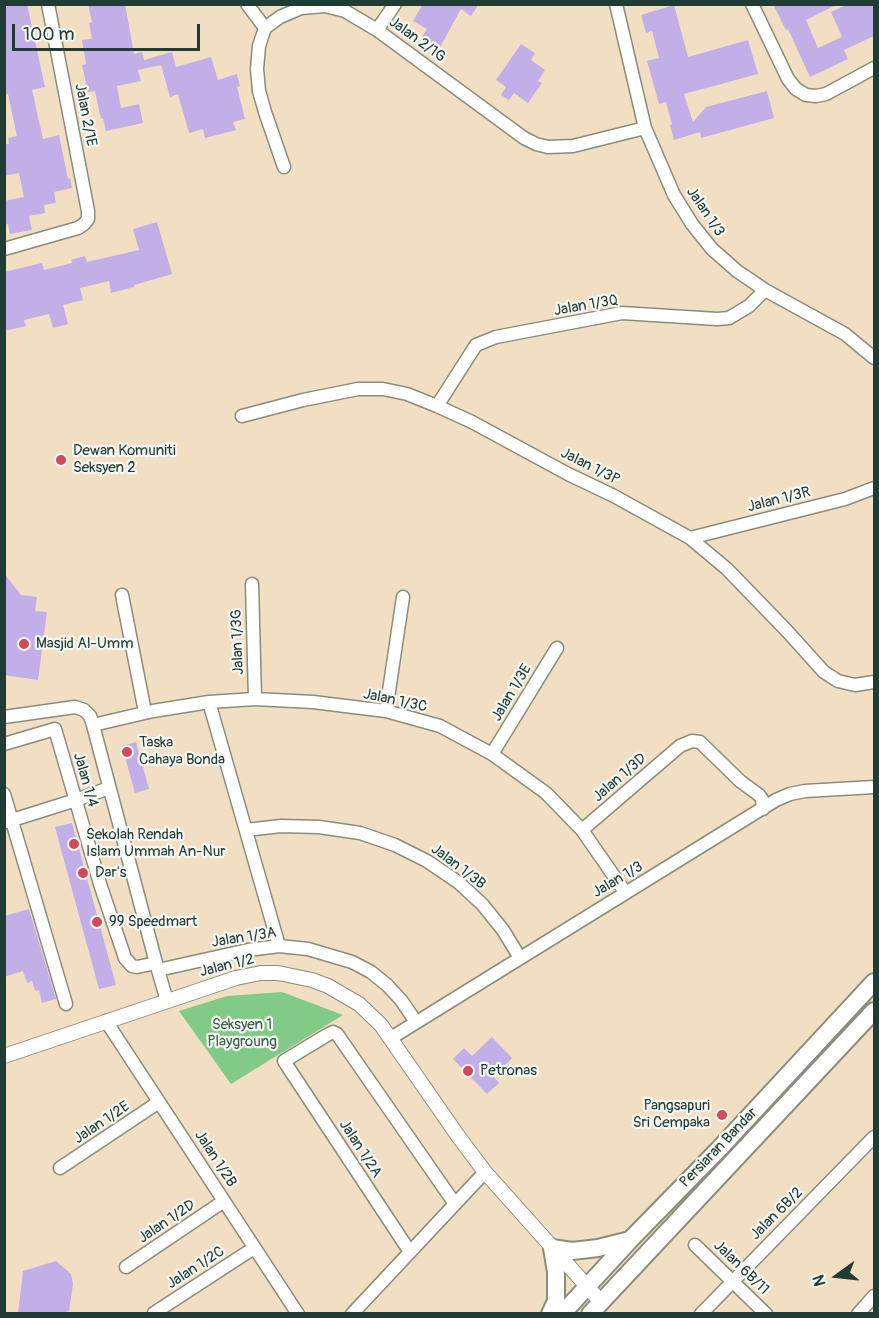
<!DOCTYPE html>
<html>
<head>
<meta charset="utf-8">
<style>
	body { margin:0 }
	#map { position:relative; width:879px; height:1318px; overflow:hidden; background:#f2dec2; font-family:Pangolin,sans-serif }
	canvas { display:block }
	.frame { position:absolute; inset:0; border:6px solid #1f3d34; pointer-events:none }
	.north { position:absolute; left:807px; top:1246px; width:60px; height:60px; -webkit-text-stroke:4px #f6f6f2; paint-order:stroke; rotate:255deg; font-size:16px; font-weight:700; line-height:24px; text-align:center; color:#1f3d34 }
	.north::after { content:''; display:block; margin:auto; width:21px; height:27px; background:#1f3d34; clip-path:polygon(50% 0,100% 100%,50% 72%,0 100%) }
	.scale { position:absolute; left:12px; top:24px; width:188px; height:27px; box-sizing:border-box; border:3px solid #1f3d34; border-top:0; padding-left:8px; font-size:18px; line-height:21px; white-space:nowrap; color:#1f3d34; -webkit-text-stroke:4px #f6f6f2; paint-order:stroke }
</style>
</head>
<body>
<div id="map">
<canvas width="879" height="1318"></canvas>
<div class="frame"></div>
<div class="north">N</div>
<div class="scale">100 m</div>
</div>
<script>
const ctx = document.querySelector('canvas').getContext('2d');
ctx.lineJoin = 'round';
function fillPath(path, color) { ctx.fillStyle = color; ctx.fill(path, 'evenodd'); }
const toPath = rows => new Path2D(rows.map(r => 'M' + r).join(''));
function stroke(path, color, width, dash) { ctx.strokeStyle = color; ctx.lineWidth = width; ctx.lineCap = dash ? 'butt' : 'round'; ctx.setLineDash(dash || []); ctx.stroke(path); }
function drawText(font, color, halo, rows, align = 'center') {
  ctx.font = font + ' Pangolin,sans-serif'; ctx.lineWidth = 4.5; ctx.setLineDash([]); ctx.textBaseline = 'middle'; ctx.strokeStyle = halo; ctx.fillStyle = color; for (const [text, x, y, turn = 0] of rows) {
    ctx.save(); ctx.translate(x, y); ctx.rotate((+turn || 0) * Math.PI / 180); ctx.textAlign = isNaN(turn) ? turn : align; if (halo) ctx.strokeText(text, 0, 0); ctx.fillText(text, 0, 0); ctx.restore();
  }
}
const green = toPath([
	[282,992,343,1015,231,1084,179,1011,227,996]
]);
const building = toPath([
	[4,4,27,4,45,87,32,90,43,139,59,135,68,179,70,178,72,188,54,192,56,203,44,205,45,213,29,216,32,230,10,234,8,224,4,225,4,201,24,197,19,173,4,176,4,144,9,144,8,138,17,136,8,94,4,95],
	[88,4,125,4,134,54,142,52,144,60,172,52,176,67,211,57,218,80,237,74,240,86,237,87,245,119,233,122,236,130,205,138,203,129,189,133,178,94,170,97,161,65,138,70,141,81,117,86,121,108,139,104,143,123,106,131,103,118,101,119,95,91,88,92,82,65,86,64,82,40,92,39,89,23,92,22],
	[423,4,479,4,471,16,461,9,439,49,421,39,427,29,413,21],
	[773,4,838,4,806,20,818,48,842,37,831,12,848,4,874,4,874,36,844,50,848,59,810,77,788,29,786,30],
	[674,5,688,57,748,40,758,74,684,94,693,122,706,107,767,91,774,118,701,138,700,132,674,140,670,125,672,124,666,102,659,104,647,61,659,58,652,31,646,33,641,15],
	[521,44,535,53,531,60,545,70,538,81,542,83,528,103,514,93,509,100,501,95,506,87,496,80],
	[157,222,172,274,134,285,134,287,111,293,109,281,80,288,83,300,63,305,68,324,53,328,49,314,24,320,26,326,4,331,4,272,42,263,44,270,72,263,71,260,85,256,87,262,139,250,133,229],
	[4,573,21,595,37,597,35,611,47,612,38,680,4,675],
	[136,742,149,789,135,793,122,746],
	[72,823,116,985,99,989,55,827],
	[29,909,56,999,42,1003,39,990,35,991,32,981,27,983,23,971,4,977,4,916],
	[492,1037,512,1058,494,1077,499,1083,487,1094,453,1059,464,1048,472,1056],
	[56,1261,71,1274,73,1284,69,1311,61,1314,18,1314,23,1271]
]);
const minor = toPath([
	[247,4,265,28],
	[616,4,645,128,674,195,692,224,712,249,737,271,765,290,845,334,874,358],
	[752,4,788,79,796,89,806,95,816,96,826,94,874,68],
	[377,30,395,4],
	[284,167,265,112,259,91,257,69,259,46,265,28,280,17,301,8,325,6,345,11,377,30,524,138,536,144,548,147,573,146,645,128],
	[4,249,78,228,84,224,88,219,88,211,48,4],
	[437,406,476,345,496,337,622,313,717,319,729,318,749,306,765,290],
	[242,416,303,400,358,389,383,389,407,394,437,406,472,422,568,474,614,496,690,538,727,569,787,631,824,672,838,681,855,685,874,682],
	[690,538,845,499,874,488],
	[252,584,255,699],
	[122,595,145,712],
	[209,702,279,946],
	[386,711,403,597],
	[4,717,75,707,84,710,90,716,93,725,156,963,167,1001],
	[93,725,153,711,209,702,255,699,313,702,386,711,440,726,492,754,546,793,582,830,625,892],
	[4,744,55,729,100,884,125,958,132,966,137,967,156,963],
	[492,754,557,648],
	[4,794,66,1004],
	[6,822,76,800,109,788],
	[246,830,281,826,319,827,360,833,395,845,427,861,458,882,482,904,503,930,520,958],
	[582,830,680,746,692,741,700,742,740,781,759,795,762,799,763,809],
	[158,970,248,950,279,946,308,949,352,962,371,972,387,985,401,1000,416,1022],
	[106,1021,298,1314],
	[391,1038,776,800,790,794,805,791,874,787],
	[60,1168,159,1102],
	[695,1245,766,1314],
	[410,1252,284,1061,327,1035,333,1032,337,1034,455,1204],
	[126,1267,224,1201],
	[154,1313,254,1248],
	[352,1314,485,1172],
	[701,1314,874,1137],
	[858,1314,874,1296]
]);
const tertiary = toPath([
	[4,1056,236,978,261,973,278,973,312,980,328,986,359,1004,381,1025,458,1136,485,1172,601,1302]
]);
const secondary = toPath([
	[550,1314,556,1301,556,1272,552,1248,572,1251,598,1248,630,1240],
	[562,1314,630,1240,719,1149,874,982],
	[590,1314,874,1011]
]);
const markers = [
	[61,460,6,"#d1495b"],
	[24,644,6,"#d1495b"],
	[127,752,6,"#d1495b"],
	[74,844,6,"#d1495b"],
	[83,873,6,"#d1495b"],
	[97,922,6,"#d1495b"],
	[468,1071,6,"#d1495b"],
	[722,1115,6,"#d1495b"]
];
const streetNames = [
	["Jalan 2/1G",417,40,36],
	["Jalan 2/1E",85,115,79],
	["Jalan 1/3",705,212,56],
	["Jalan 1/3Q",586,306,-10],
	["Jalan 1/3P",590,467,27],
	["Jalan 1/3R",779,500,-14],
	["Jalan 1/3G",238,642,-92],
	["Jalan 1/3E",512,693,-59],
	["Jalan 1/3C",395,701,12],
	["Jalan 1/3D",620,778,-41],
	["Jalan 1/4",85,780,74],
	["Jalan 1/3B",458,867,37],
	["Jalan 1/3",618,880,-31],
	["Jalan 1/3A",244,938,-9],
	["Jalan 1/2",227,966,-14],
	["Jalan 1/2E",102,1123,-34],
	["Persiaran Bandar",719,1148,-46],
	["Jalan 1/2A",360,1149,57],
	["Jalan 1/2B",215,1159,57],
	["Jalan 6B/2",777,1214,-45],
	["Jalan 1/2D",167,1222,-34],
	["Jalan 1/2C",196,1268,-33],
	["Jalan 6B/11",741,1268,44]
];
const poiNames = [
	["Dewan Komuniti",73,451],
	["Seksyen 2",73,468],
	["Masjid Al-Umm",36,644],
	["Taska",139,743],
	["Cahaya Bonda",139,760],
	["Sekolah Rendah",86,835],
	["Islam Ummah An-Nur",86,852],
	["Dar's",95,873],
	["99 Speedmart",109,922],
	["Petronas",480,1071],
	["Pangsapuri",710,1106,"right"],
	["Sri Cempaka",710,1123,"right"]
];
const parkNames = [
	["Seksyen 1",242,1025],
	["Playgroung",242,1042]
];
fillPath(green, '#82ca87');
fillPath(building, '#c2afe8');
stroke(minor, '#888e7b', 15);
stroke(tertiary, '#888e7b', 16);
stroke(secondary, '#888e7b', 20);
stroke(minor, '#fff', 12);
stroke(tertiary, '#fff', 14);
stroke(secondary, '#fff', 16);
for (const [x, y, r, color] of markers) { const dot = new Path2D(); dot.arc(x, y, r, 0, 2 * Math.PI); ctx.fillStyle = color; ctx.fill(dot); stroke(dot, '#f6f6f2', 2); }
drawText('15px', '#1f3d34', '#f6f6f2', streetNames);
drawText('15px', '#1f3d34', '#f6f6f2', poiNames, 'left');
drawText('15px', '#386049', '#f6f6f2', parkNames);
</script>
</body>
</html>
